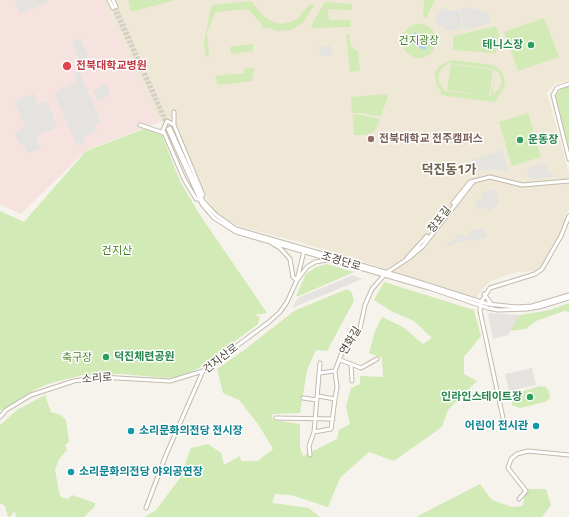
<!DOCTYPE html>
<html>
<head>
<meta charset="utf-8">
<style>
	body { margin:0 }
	canvas { display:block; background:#f6f3ec }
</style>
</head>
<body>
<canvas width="569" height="517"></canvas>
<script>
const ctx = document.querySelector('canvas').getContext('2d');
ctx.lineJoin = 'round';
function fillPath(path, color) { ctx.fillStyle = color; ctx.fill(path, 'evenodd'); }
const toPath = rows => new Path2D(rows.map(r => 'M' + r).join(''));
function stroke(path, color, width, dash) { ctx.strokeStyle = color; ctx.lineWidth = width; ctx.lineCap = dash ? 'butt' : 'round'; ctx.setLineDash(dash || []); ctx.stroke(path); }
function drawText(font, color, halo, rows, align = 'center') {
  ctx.font = font + ' "Titillium Web","Noto Sans KR",sans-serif'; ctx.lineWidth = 3; ctx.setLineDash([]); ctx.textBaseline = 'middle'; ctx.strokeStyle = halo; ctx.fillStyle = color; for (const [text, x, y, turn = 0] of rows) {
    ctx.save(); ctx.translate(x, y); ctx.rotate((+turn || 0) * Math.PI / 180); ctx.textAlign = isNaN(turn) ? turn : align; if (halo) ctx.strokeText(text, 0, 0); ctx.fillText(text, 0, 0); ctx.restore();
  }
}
const education = toPath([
	[0,0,569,0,569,81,555,84,547,93,569,173,569,207,560,234,544,262,537,271,518,272,490,281,476,297,299,242,241,227,222,219,213,209,206,197,174,117,86,150,21,214,0,204]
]);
const medical = toPath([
	[0,0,103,0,159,122,86,150,21,214,0,204]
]);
const green = toPath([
	[128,0,175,0,131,12],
	[424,0,435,0,426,18,423,18],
	[251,1,263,16,271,21,280,24,291,22,299,17,309,5,315,4,303,23,291,30,276,31,270,28,262,28,261,23,248,9,215,12,207,33,209,56,206,57,204,44,211,7,213,5],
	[325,2,352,4,352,10,328,9,329,20,351,20,351,27,313,28,311,26],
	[544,18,559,57,518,71,504,32],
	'402 41a17 17 0 1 1 34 0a17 17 0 1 1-34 0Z',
	[496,26,499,34,496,53,453,50,453,36],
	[349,34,351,47,358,51,360,71,350,72,346,35],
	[253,44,253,51,231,54,230,47],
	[452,60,492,65,498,68,503,74,505,85,495,102,440,95,441,91,436,84,435,73,439,66],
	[449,63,493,69,499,73,502,80,500,88,493,95,494,78,491,96,445,91,439,83,438,76,441,69],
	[451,64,493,70,489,96,447,90],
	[254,68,252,81,218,85,215,76,244,73,244,69],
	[569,86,569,157,554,97,561,88],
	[386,94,388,96,381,116,368,115,365,113,352,113,351,97],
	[528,113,541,157,512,166,499,122],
	[356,114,380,119,374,132,365,135,354,135,353,116],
	[149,128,162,135,180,181,198,212,267,313,254,315,260,317,258,324,199,368,182,376,165,378,123,374,83,375,51,383,36,389,0,411,0,211,24,222,86,151,144,129],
	[327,264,354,272,299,296,296,296,306,274,316,267],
	[384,282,474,310,481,336,464,357,464,374,477,381,448,410,442,427,394,461,369,452,340,478,328,507,291,495,275,494,272,503,309,508,320,517,145,517,156,510,180,478,191,448,208,444,221,453,224,465,240,456,241,461,258,461,273,449,258,424,239,400,223,393,217,369,243,351,294,311,347,289,352,293,354,301,327,351,316,350,307,370,300,413,272,414,273,420,300,424,300,447,303,456,337,439,339,430,350,424,346,406,351,388,360,384,360,376,383,377,382,358,369,353,375,331,382,317,403,327,423,344,432,338,414,321,393,312,374,300],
	[569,303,569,312,564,311,536,321,526,329,509,331,520,315,550,310],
	[540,386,545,387,549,391,550,398,545,402,520,408,512,405,511,398,513,394],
	[45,395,51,412,61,415,66,420,67,427,69,442,65,445,67,450,59,459,55,470,59,492,61,497,68,499,72,495,95,503,95,506,84,517,16,517,15,511,10,517,8,517,5,506,0,503,0,425,17,410],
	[480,484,492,500,512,507,523,506,525,489,546,489,551,505,542,517,416,517]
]);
const parking = toPath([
	[14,0,47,0,48,2,20,14],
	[469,7,484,12,488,11,491,23,464,30,460,9],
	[442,8,450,11,459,10,462,29,447,31,444,27,439,26,435,20],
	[80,38,89,58,80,62,72,42],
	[330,45,332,55,320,56,319,47],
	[79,71,101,122,95,125,98,131,83,137,85,143,77,146,55,96,58,90,77,81,74,73],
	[106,84,111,95,98,101,93,90],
	[34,93,38,104,47,101,58,127,36,136,41,148,28,154,24,144,20,145,14,132,25,127,14,101],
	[502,150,508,171,493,169,475,172,471,160],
	[547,163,549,173,554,175,554,177,534,179,528,177,527,168],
	[495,189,499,203,491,211,482,207,478,209,475,201,483,198,482,193],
	[484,227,487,237,474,241,473,239,448,246,447,242,455,240,456,236,463,233,464,237,471,236,470,231],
	[353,275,362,279,292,308,298,298],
	[489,313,520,315,508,335,493,339,488,315],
	[532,368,536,385,509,391,505,374]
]);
const water = toPath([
	[415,32,430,40,425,50,409,42]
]);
const minorTunnel = toPath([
	[116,7,170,128],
	[113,8,168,129]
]);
const minor = toPath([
	[109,0,113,8],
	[113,0,116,7],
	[569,84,557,88,553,95,569,159],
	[174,112,174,125,203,195],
	[140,125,164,133],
	[174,125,167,121,163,130,184,179,196,199,199,199],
	[170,128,203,201,216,215,236,229,406,278,488,304,516,307,532,306,569,295],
	[168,129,202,204,214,218,236,232,429,288,488,308,498,310,527,309,539,307,569,298],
	[453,203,470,182,490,177,522,185,569,181],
	[273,244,280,248,290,259,293,277,297,280,307,267,315,262,327,260,328,258],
	[407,258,427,236],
	[484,294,492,305],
	[340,360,351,364,352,381],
	[351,364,361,368,377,359],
	[319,373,335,371],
	[318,396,335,399,337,387,335,371,341,355,360,328,365,305,372,289,386,273,409,258,423,246,473,182],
	[303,398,317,400],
	[0,417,6,410,31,395,74,381,100,377,170,381,203,371],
	[276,418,333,419],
	[503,418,480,311,481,302,490,288,535,274,542,269,561,236,569,216],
	[314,432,320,363],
	[310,455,309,446,314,432,331,429,335,399],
	[519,499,526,491,508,468,511,459,517,454,528,451,569,455],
	[146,508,166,455,203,371,269,322,280,312,287,302,297,280,304,251]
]);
const markers = [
	[531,45,4,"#2e9e5b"],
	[67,66,5,"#e0444e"],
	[371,139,4,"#8d6e63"],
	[520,140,4,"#2e9e5b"],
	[106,357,4,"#2e9e5b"],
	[530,397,4,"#2e9e5b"],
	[536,426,4,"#0f9aa8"],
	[131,431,4,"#0f9aa8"],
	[71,472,4,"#0f9aa8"]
];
const parkNames = [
	["건지광장",419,41],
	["건지산",117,251],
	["축구장",77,358]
];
const leisureNames = [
	["테니스장",523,45],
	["운동장",528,140,"left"],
	["덕진체련공원",114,357,"left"],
	["인라인스테이트장",522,397]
];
const healthNames = [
	["전북대학교병원",76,66]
];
const educationNames = [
	["전북대학교 전주캠퍼스",379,139]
];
const streetNames = [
	["창포길",440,220,-52],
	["조경단로",341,262,17],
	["연화길",351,341,-59],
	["건지산로",221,359,-38],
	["소리로",97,379,-4]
];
const cultureNames = [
	["어린이 전시관",528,426,"right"],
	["소리문화의전당 전시장",139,431],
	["소리문화의전당 야외공연장",79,472]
];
const quarterNames = [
	["덕진동1가",449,171]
];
fillPath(education, '#efe8d6');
fillPath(medical, '#f6e3e0');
fillPath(green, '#d2eab5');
fillPath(parking, '#e5e3e0');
fillPath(water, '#a9d4f2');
stroke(minorTunnel, '#d4d0c8', 3, [3, 1.5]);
stroke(minor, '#c2bbae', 5);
stroke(minor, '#fff', 3);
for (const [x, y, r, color] of markers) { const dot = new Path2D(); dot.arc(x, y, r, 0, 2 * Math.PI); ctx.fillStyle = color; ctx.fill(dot); stroke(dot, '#fff', 1.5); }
drawText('11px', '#4a7f2a', '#fff', parkNames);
drawText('bold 11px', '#27864d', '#fff', leisureNames, 'right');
drawText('bold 11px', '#be3a42', '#fff', healthNames, 'left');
drawText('bold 11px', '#785e54', '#fff', educationNames, 'left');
drawText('11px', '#4b4439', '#fff', streetNames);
drawText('bold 11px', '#0d838f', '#fff', cultureNames, 'left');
drawText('bold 13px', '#6e6250', '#fff', quarterNames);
</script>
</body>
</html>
